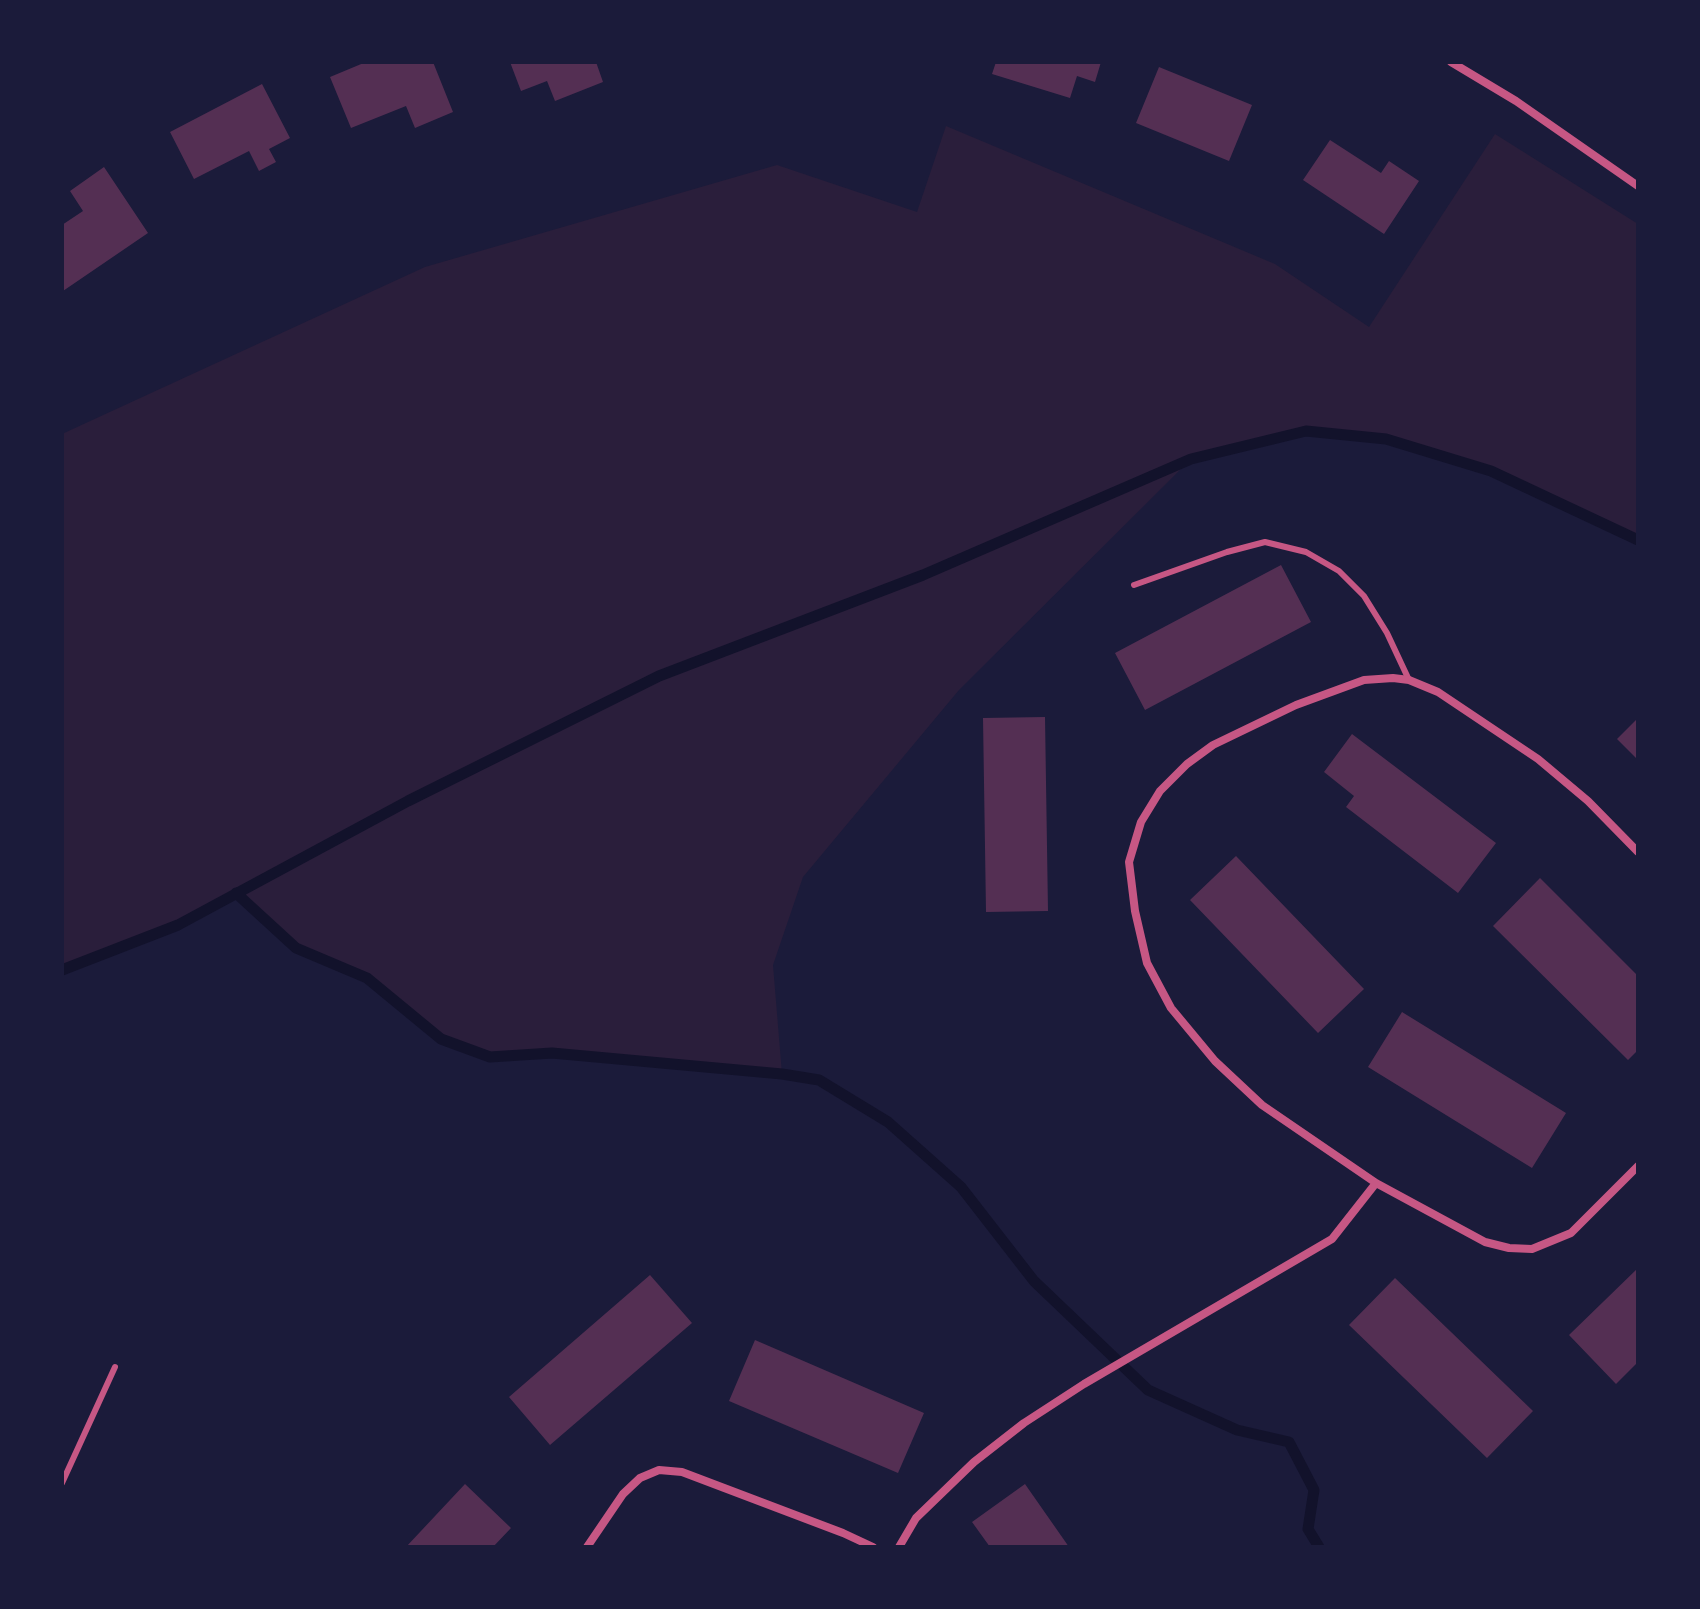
<!DOCTYPE html>
<html>
<head>
<meta charset="utf-8">
<style>
	body { margin:0 }
	#map { position:relative; width:1700px; height:1609px; overflow:hidden; background:#1b1b3a; font-family:"Source Sans 3",sans-serif }
	canvas { display:block }
	.frame { position:absolute; inset:0; border:64px solid #1b1b3a; pointer-events:none }
</style>
</head>
<body>
<div id="map">
<canvas width="1700" height="1609"></canvas>
<div class="frame"></div>
</div>
<script>
const ctx = document.querySelector('canvas').getContext('2d');
ctx.lineJoin = 'round';
function fillPath(path, color) { ctx.fillStyle = color; ctx.fill(path, 'evenodd'); }
const toPath = rows => new Path2D(rows.map(r => 'M' + r).join(''));
function stroke(path, color, width, dash) { ctx.strokeStyle = color; ctx.lineWidth = width; ctx.lineCap = dash ? 'butt' : 'round'; ctx.setLineDash(dash || []); ctx.stroke(path); }
const green = toPath([
	[946,126,1275,264,1369,327,1495,134,1638,224,1638,540,1491,471,1386,439,1306,431,1191,459,959,690,803,877,773,965,782,1074,552,1053,490,1057,441,1039,367,978,296,948,236,894,178,925,62,970,62,434,425,267,777,165,917,212]
]);
const stream = toPath([
	[236,893,296,948,367,978,441,1039,490,1057,552,1053,782,1074,819,1080,888,1122,961,1187,1034,1281,1148,1390,1237,1430,1289,1442,1314,1490,1308,1529,1319,1547],
	[62,970,178,925,408,801,659,676,923,575,1191,459,1306,431,1386,439,1491,471,1638,540]
]);
const building = toPath([
	[366,62,433,62,453,112,415,128,406,106,351,128,330,77],
	[510,62,596,62,603,82,555,101,547,81,521,91],
	[996,62,1101,62,1095,82,1077,76,1070,98,992,74],
	[1159,67,1252,105,1229,161,1136,123],
	[262,84,290,138,269,149,276,162,259,171,249,151,194,179,170,132],
	[1330,140,1381,173,1389,161,1419,181,1384,234,1303,180],
	[104,167,148,233,63,291,62,225,83,211,70,191],
	[1281,565,1311,622,1145,710,1115,653],
	[1045,717,1048,911,986,912,983,718],
	[1638,718,1638,760,1617,739],
	[1352,734,1496,843,1458,893,1346,807,1354,796,1324,772],
	[1236,856,1364,989,1318,1033,1190,900],
	[1540,878,1638,976,1638,1050,1628,1060,1493,926],
	[1402,1012,1566,1113,1532,1168,1368,1067],
	[1638,1268,1638,1362,1616,1384,1569,1335],
	[650,1275,692,1323,550,1445,509,1397],
	[1395,1278,1533,1411,1487,1458,1349,1325],
	[755,1340,924,1413,898,1473,729,1401],
	[465,1484,511,1528,493,1547,406,1547],
	[1025,1484,1069,1547,990,1547,972,1522]
]);
const service = toPath([
	[1134,585,1227,552,1265,542,1306,552,1339,571,1364,596,1387,633,1409,680],
	[62,1483,115,1367]
]);
const minor = toPath([
	[1451,62,1516,101,1638,186],
	[1638,852,1588,801,1538,759,1438,692,1409,680,1393,678,1364,680,1296,705,1213,745,1187,764,1160,791,1141,822,1129,862,1135,911,1147,963,1171,1008,1215,1061,1262,1105,1376,1183,1485,1242,1509,1248,1532,1249,1571,1233,1638,1166],
	[587,1547,623,1494,640,1478,659,1470,682,1472,843,1533,873,1547],
	[899,1547,916,1518,974,1462,1024,1423,1084,1384,1332,1239,1376,1183]
]);
fillPath(green, '#2a1e3b');
stroke(stream, '#12122b', 11);
fillPath(building, '#542f53');
stroke(service, '#c65784', 6);
stroke(minor, '#c65784', 8);
</script>
</body>
</html>
